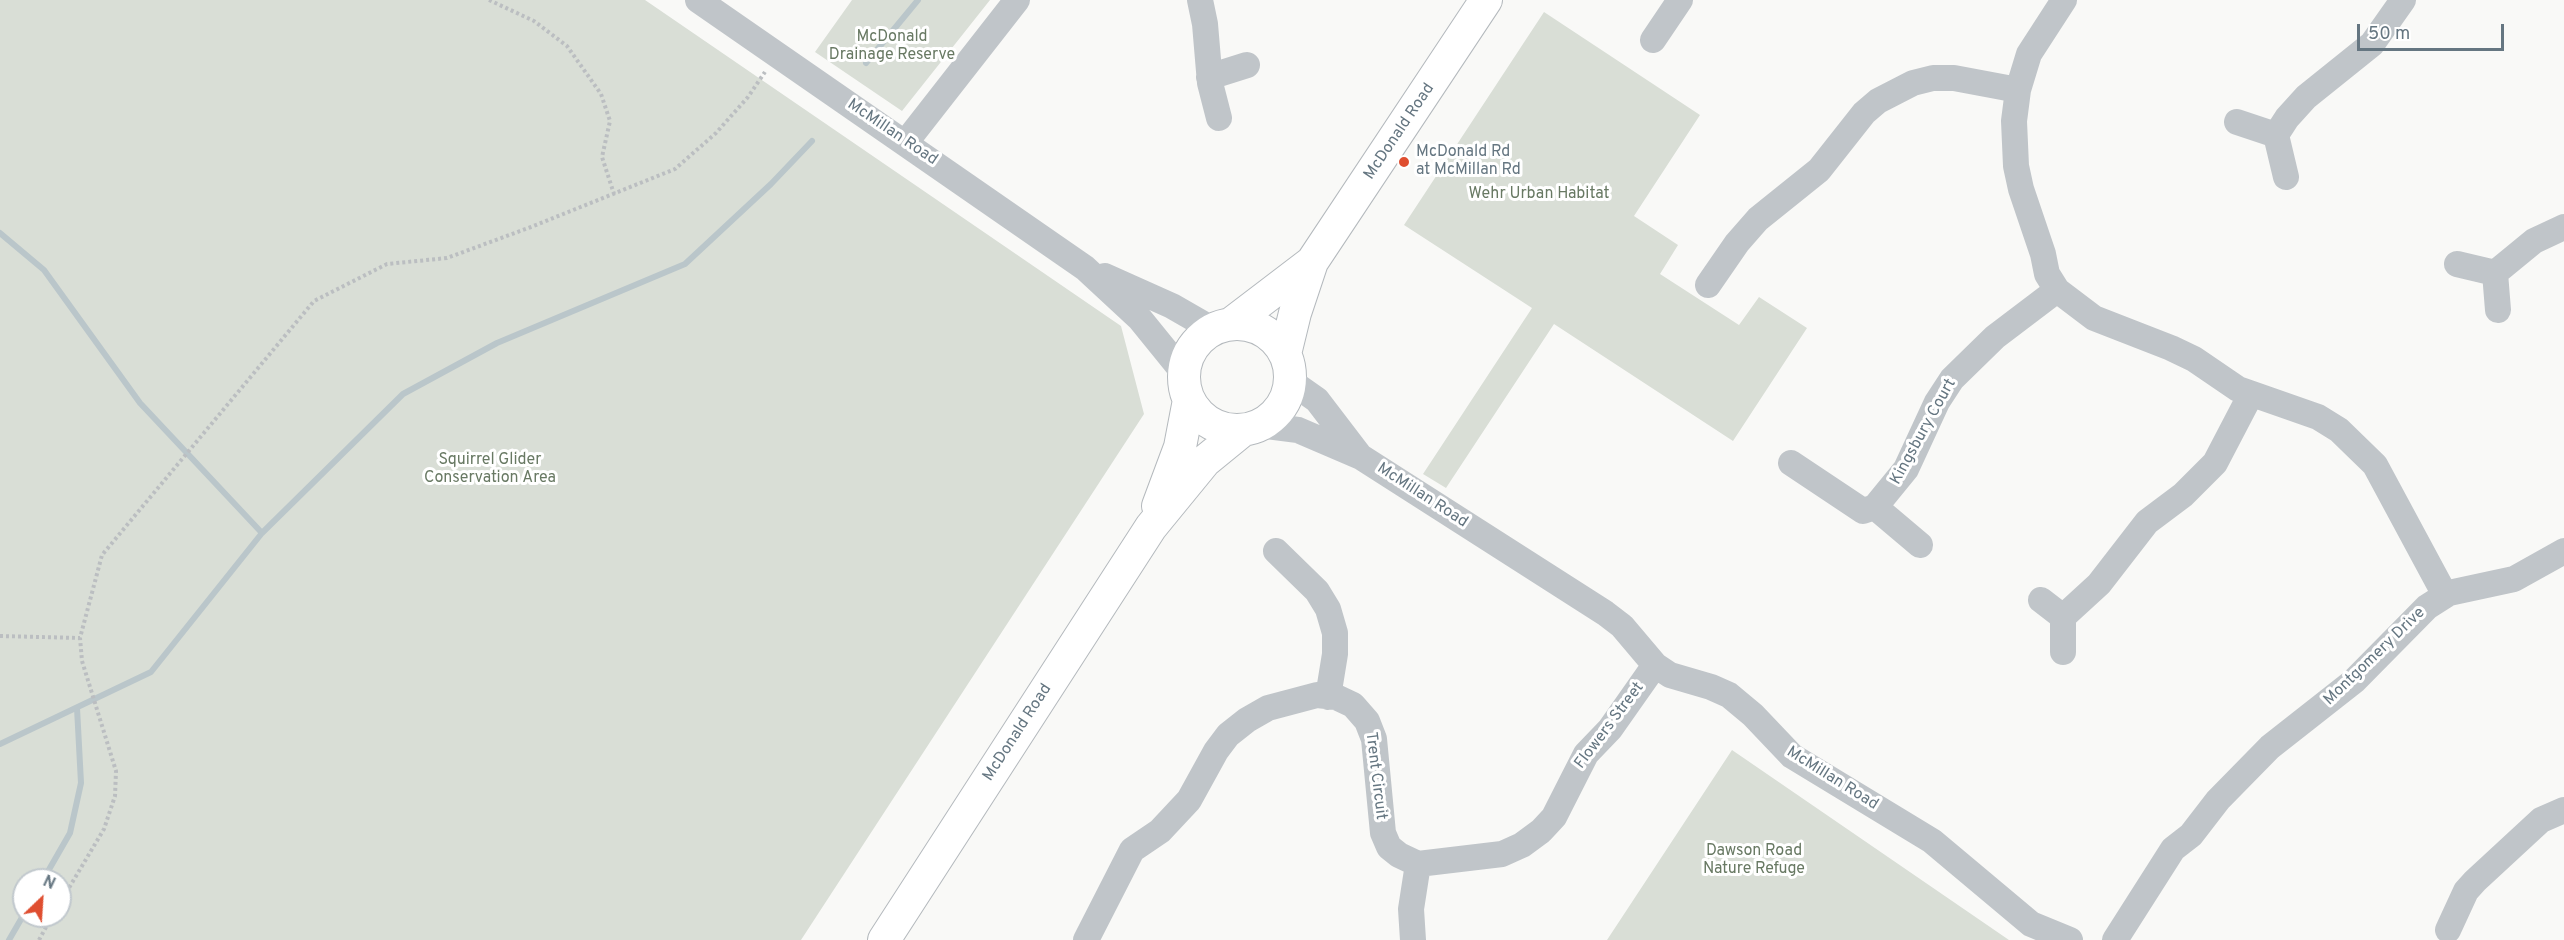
<!DOCTYPE html>
<html>
<head>
<meta charset="utf-8">
<style>
	body { margin:0 }
	#map { position:relative; width:2564px; height:940px; overflow:hidden; background:#f9f9f7; font-family:Overpass,sans-serif }
	canvas { display:block }
	.north { position:absolute; left:12px; top:868px; width:60px; height:60px; box-sizing:border-box; background:#fff; border:2px solid #c1c8cd; border-radius:50%; rotate:25deg; font-size:16px; font-weight:700; line-height:24px; text-align:center; color:#657681 }
	.north::after { content:''; display:block; margin:auto; width:21px; height:27px; background:#df4e30; clip-path:polygon(50% 0,100% 100%,50% 72%,0 100%) }
	.scale { position:absolute; left:2357px; top:24px; width:147px; height:27px; box-sizing:border-box; border:3px solid #657681; border-top:0; padding-left:8px; font-size:18px; line-height:21px; white-space:nowrap; color:#657681; -webkit-text-stroke:4px #fff; paint-order:stroke }
</style>
</head>
<body>
<div id="map">
<canvas width="2564" height="940"></canvas>
<div class="north">N</div>
<div class="scale">50 m</div>
</div>
<script>
const ctx = document.querySelector('canvas').getContext('2d');
ctx.lineJoin = 'round';
function fillPath(path, color) { ctx.fillStyle = color; ctx.fill(path, 'evenodd'); }
const toPath = rows => new Path2D(rows.map(r => 'M' + r).join(''));
function stroke(path, color, width, dash) { ctx.strokeStyle = color; ctx.lineWidth = width; ctx.lineCap = dash ? 'butt' : 'round'; ctx.setLineDash(dash || []); ctx.stroke(path); }
function drawText(font, color, halo, rows, align = 'center') {
  ctx.font = font + ' Overpass,sans-serif'; ctx.lineWidth = 6; ctx.setLineDash([]); ctx.textBaseline = 'middle'; ctx.strokeStyle = halo; ctx.fillStyle = color; for (const [text, x, y, turn = 0] of rows) {
    ctx.save(); ctx.translate(x, y); ctx.rotate((+turn || 0) * Math.PI / 180); ctx.textAlign = isNaN(turn) ? turn : align; if (halo) ctx.strokeText(text, 0, 0); ctx.fillText(text, 0, 0); ctx.restore();
  }
}
const green = toPath([
	[0,0,645,0,1121,326,1144,414,801,940,0,940],
	[24,880,60,880,60,916,24,916],
	[852,0,990,0,902,111,815,52],
	[1544,12,1700,115,1634,216,1678,245,1660,274,1739,325,1759,297,1807,328,1733,441,1554,324,1446,488,1423,474,1532,308,1404,225],
	[1732,750,2009,940,1607,940]
]);
const stream = toPath([
	[866,63,918,0],
	[0,233,44,270,140,403,262,533],
	[0,744,151,672,262,533,403,394,497,343,685,264,771,184,812,141],
	[43,880,70,833,81,783,77,708],
	[9,940,24,914]
]);
const path = toPath([
	[489,0,534,21,567,46,601,94,610,121,602,157,614,194],
	[0,636,80,638],
	[60,903,104,829,115,796,116,771,82,661,80,638,102,555,314,301,387,264,447,258,531,227,675,169,716,133,748,97,765,72],
	[39,940,52,916]
]);
const minor = toPath([
	[698,0,1085,268,1140,319,1183,372],
	[1200,0,1205,24,1210,83,1219,118],
	[2064,0,2029,54,2018,90,2014,121,2016,166,2021,189,2043,254,2047,274,2057,290,2094,318,2171,348,2194,359,2238,389,2318,417,2339,430,2375,465,2445,595],
	[1653,40,1680,0],
	[1209,77,1247,65],
	[2237,122,2276,135],
	[906,142,1017,0],
	[2286,177,2276,135,2287,118,2306,97,2372,44,2403,0],
	[2457,264,2495,273,2534,241,2564,227],
	[2495,273,2498,310],
	[1105,276,1172,306,1212,329],
	[1708,285,1737,243,1758,219,1819,170,1864,113,1878,101,1913,83,1933,78,1954,78,2018,90],
	[1290,381,1317,400,1359,455],
	[1259,425,1298,430,1361,457,1605,613,1622,626,1655,665,1670,675,1711,687,1729,695,1753,715,1792,756,1932,841,2031,924,2070,940],
	[1791,463,1863,511,1875,507,1906,469,1937,402,1952,379,1995,337,2057,290],
	[1875,507,1920,545],
	[1276,551,1317,591,1328,609,1335,633,1335,654,1328,697],
	[2041,600,2063,617],
	[2063,652,2063,617,2099,584,2147,522,2183,495,2215,463,2251,394],
	[1418,864,1502,854,1522,845,1541,831,1554,817,1586,754,1610,729,1655,665],
	[2448,930,2466,891,2475,881,2541,820,2564,810],
	[1086,940,1132,850,1160,831,1189,800,1216,751,1228,735,1247,720,1268,708,1317,695,1336,697,1353,705,1367,721,1374,739,1383,833,1389,847,1399,855,1418,864],
	[1413,940,1411,909,1418,864],
	[2115,940,2173,849,2191,835,2218,800,2270,747,2354,681,2427,607,2449,593,2514,579,2564,551]
]);
const major = toPath([
	[1232,323,1312,262,1486,0],
	'1184 377a53 53 0 1 1 106 0a53 53 0 1 1-106 0Z',
	[1285,354,1295,313,1312,262],
	[1158,506,1180,447,1189,400],
	[884,940,1151,527,1205,461,1243,430]
]);
const markers = [
	[1404,162,6,"#df4e30"]
];
const parkNames = [
	["McDonald",892,38],
	["Drainage Reserve",892,56],
	["Wehr Urban Habitat",1539,195],
	["Squirrel Glider",490,461],
	["Conservation Area",490,479],
	["Dawson Road",1754,852],
	["Nature Refuge",1754,870]
];
const streetNames = [
	["McDonald Road",1400,132,-56],
	["McMillan Road",892,133,34],
	["Kingsbury Court",1924,432,-61],
	["McMillan Road",1422,496,33],
	["Montgomery Drive",2375,657,-44],
	["Flowers Street",1610,726,-53],
	["McDonald Road",1018,733,-57],
	["Trent Circuit",1375,776,83],
	["McMillan Road",1832,779,32]
];
const poiNames = [
	["McDonald Rd",1416,153],
	["at McMillan Rd",1416,171]
];
fillPath(green, '#d9ded6');
stroke(stream, '#bac6ca', 6);
stroke(major, '#b4b9bd', 34);
stroke(path, '#bbbec1', 4, [3, 3]);
stroke(minor, '#c0c5c9', 26);
stroke(major, '#fff', 32);
for (const [x, y, r, color] of markers) { const dot = new Path2D(); dot.arc(x, y, r, 0, 2 * Math.PI); ctx.fillStyle = color; ctx.fill(dot); stroke(dot, '#fff', 2); }
drawText('16px', '#687963', '#fff', parkNames);
drawText('16px', '#657681', '#fff', streetNames);
drawText('16px', '#657681', '#fff', poiNames, 'left');
</script>
</body>
</html>
